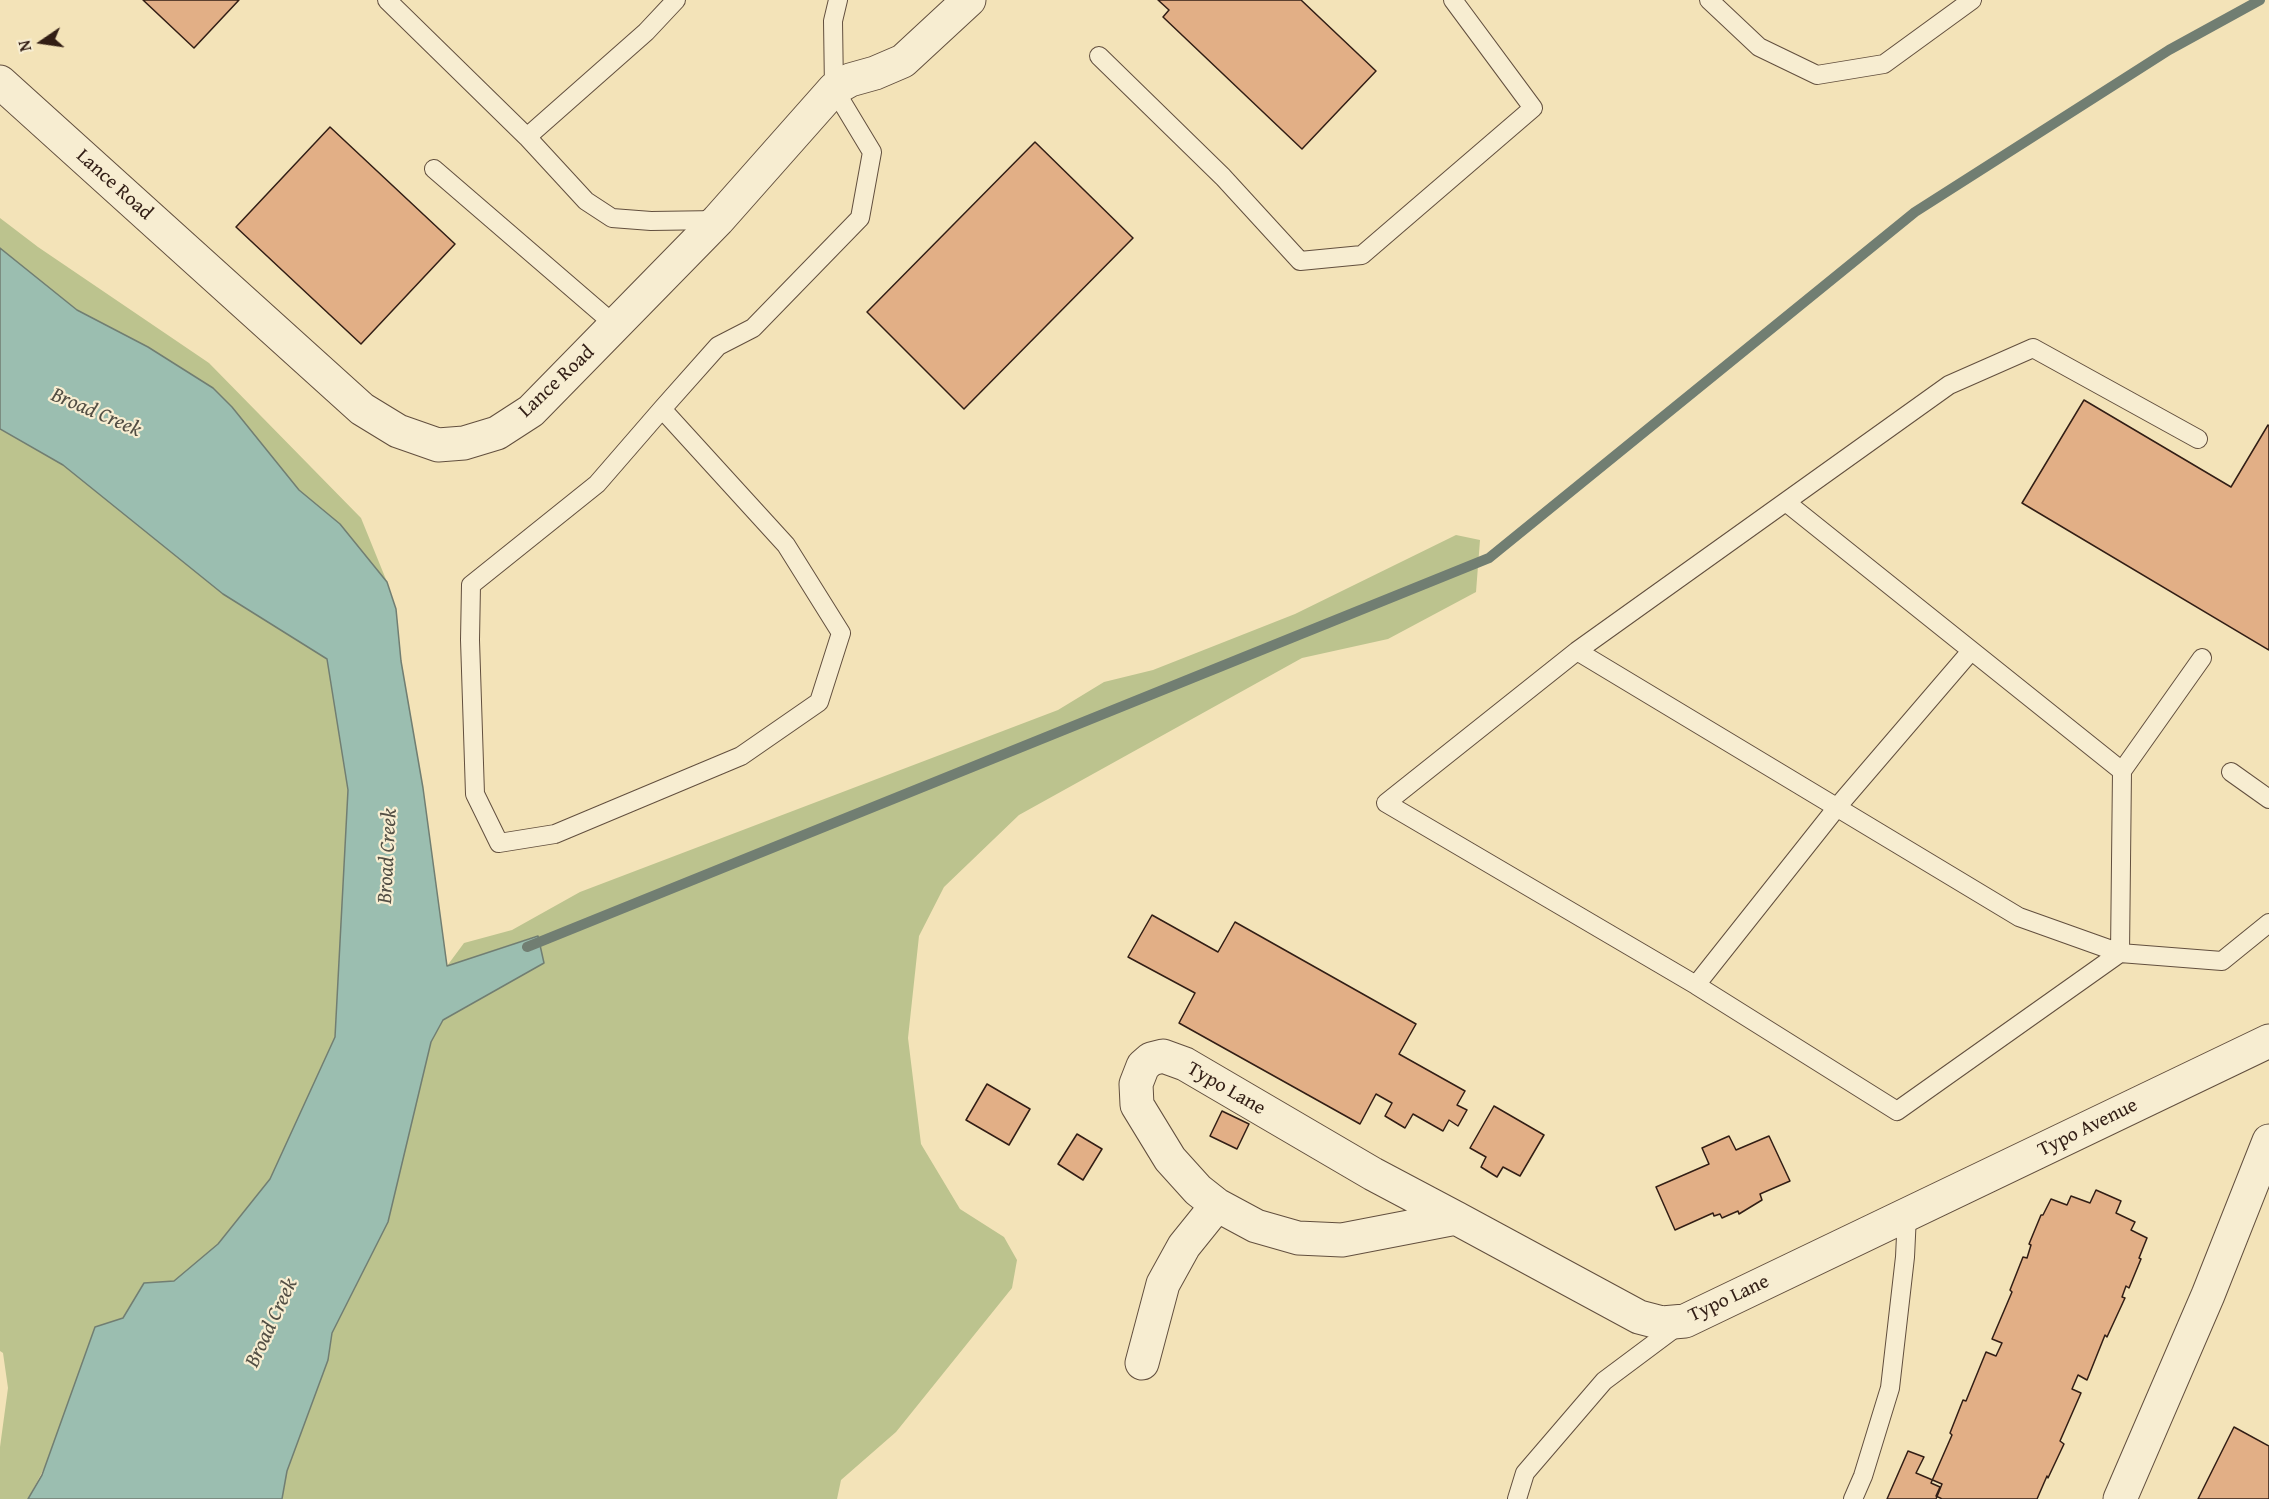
<!DOCTYPE html>
<html>
<head>
<meta charset="utf-8">
<style>
	body { margin:0 }
	#map { position:relative; width:2269px; height:1499px; overflow:hidden; background:#f3e3b8; font-family:"Gentium Book Plus",serif }
	canvas { display:block }
	.north { position:absolute; left:12px; top:12px; width:60px; height:60px; -webkit-text-stroke:4px #f7edd1; paint-order:stroke; rotate:257deg; font-size:16px; font-weight:700; line-height:24px; text-align:center; color:#321e15 }
	.north::after { content:''; display:block; margin:auto; width:21px; height:27px; background:#321e15; clip-path:polygon(50% 0,100% 100%,50% 72%,0 100%) }
</style>
</head>
<body>
<div id="map">
<canvas width="2269" height="1499"></canvas>
<div class="north">N</div>
</div>
<script>
const ctx = document.querySelector('canvas').getContext('2d');
ctx.lineJoin = 'round';
function fillPath(path, color) { ctx.fillStyle = color; ctx.fill(path, 'evenodd'); }
const toPath = rows => new Path2D(rows.map(r => 'M' + r).join(''));
function stroke(path, color, width, dash) { ctx.strokeStyle = color; ctx.lineWidth = width; ctx.lineCap = dash ? 'butt' : 'round'; ctx.setLineDash(dash || []); ctx.stroke(path); }
function drawText(font, color, halo, rows, align = 'center') {
  ctx.font = font + ' "Gentium Book Plus",serif'; ctx.lineWidth = 4.5; ctx.setLineDash([]); ctx.textBaseline = 'middle'; ctx.strokeStyle = halo; ctx.fillStyle = color; for (const [text, x, y, turn = 0] of rows) {
    ctx.save(); ctx.translate(x, y); ctx.rotate((+turn || 0) * Math.PI / 180); ctx.textAlign = isNaN(turn) ? turn : align; if (halo) ctx.strokeText(text, 0, 0); ctx.fillText(text, 0, 0); ctx.restore();
  }
}
const green = toPath([
	[0,218,38,247,209,363,361,518,387,582,340,524,299,490,232,407,213,388,148,347,77,310,0,248],
	[0,429,63,465,223,594,327,659,348,790,335,1037,270,1179,218,1244,174,1282,144,1283,123,1318,28,1499,0,1499,0,1447,8,1388,3,1353,0,1351],
	[1456,535,1480,540,1476,592,1388,639,1302,658,1019,815,944,887,919,936,908,1038,921,1144,960,1209,1004,1237,1017,1260,1012,1288,896,1432,841,1480,837,1499,282,1499,287,1471,328,1360,332,1333,388,1222,431,1042,443,1020,544,963,537,936,447,966,464,943,512,930,580,892,1058,710,1104,682,1153,670,1295,614]
]);
const water = toPath([
	[0,248,77,310,148,347,213,388,232,407,299,490,340,524,387,582,396,609,401,661,423,788,447,966,538,936,544,963,443,1020,431,1042,388,1222,332,1333,328,1360,287,1471,282,1499,28,1499,42,1475,95,1327,123,1318,144,1283,174,1281,218,1244,270,1179,335,1037,348,790,327,659,223,594,63,465,0,429,0,248]
]);
const stream = toPath([
	[527,947,1489,558,1915,212,2169,50,2260,0]
]);
const building = toPath([
	[143,0,239,0,194,48,143,0],
	[1158,0,1301,0,1376,71,1302,149,1163,17,1169,10,1158,0],
	[330,127,455,244,361,344,236,227,330,127],
	[1035,142,1133,238,964,409,867,312,1035,142],
	[2084,400,2231,487,2268,425,2269,426,2269,650,2022,503,2084,400],
	[1152,915,1218,952,1235,922,1416,1024,1399,1054,1465,1091,1457,1105,1467,1110,1458,1126,1449,1120,1443,1131,1413,1114,1405,1128,1385,1116,1392,1103,1376,1094,1360,1124,1179,1023,1195,993,1128,957,1152,915],
	[987,1084,1030,1109,1009,1145,966,1120,987,1084],
	[1494,1106,1544,1135,1520,1176,1503,1167,1497,1177,1481,1167,1486,1157,1470,1148,1494,1106],
	[1222,1111,1249,1124,1237,1149,1210,1136,1222,1111],
	[1077,1134,1102,1149,1083,1180,1058,1164,1077,1134],
	[1729,1136,1736,1150,1769,1136,1790,1181,1760,1194,1762,1200,1739,1214,1738,1211,1722,1218,1720,1214,1714,1216,1713,1213,1675,1230,1656,1187,1709,1164,1702,1148,1729,1136],
	[2096,1190,2121,1201,2116,1213,2135,1222,2131,1230,2147,1238,2139,1258,2141,1259,2129,1288,2126,1286,2122,1297,2125,1298,2107,1337,2105,1335,2087,1380,2078,1375,2072,1389,2081,1393,2060,1441,2064,1444,2048,1478,2047,1476,2037,1499,1942,1499,1936,1496,1940,1487,1931,1483,1952,1435,1950,1433,1963,1400,1966,1401,1986,1352,1996,1356,2002,1343,1992,1339,2012,1292,2010,1290,2023,1257,2027,1258,2031,1245,2029,1244,2041,1215,2043,1215,2051,1199,2067,1205,2071,1196,2090,1203,2096,1190],
	[2234,1427,2269,1446,2269,1499,2198,1499,2234,1427],
	[1908,1451,1924,1457,1916,1473,1942,1484,1936,1499,1887,1499,1908,1451]
]);
const service = toPath([
	[387,0,527,137],
	[676,0,646,32,527,137,586,201,612,218,651,221,718,220],
	[1709,0,1759,47,1817,75,1884,64,1972,0],
	[1099,56,1223,177,1300,261,1362,255,1533,108,1453,0],
	[434,169,615,325],
	[662,409,786,545,841,633,819,702,741,756,555,834,499,843,475,794,470,640,471,585,597,484,662,409,718,346,753,328,860,218,872,152,834,89,833,21,838,0],
	[2198,439,2033,348,1949,385,1577,651,2019,917,2120,953,2222,961,2269,923],
	[1787,503,2122,771],
	[1577,651,1386,803,1696,985,1897,1111,2120,953,2122,771,2202,658],
	[2231,772,2269,799],
	[1696,985,1838,806,1971,651],
	[1517,1499,1525,1473,1604,1381,1679,1325],
	[1853,1499,1863,1476,1890,1388,1905,1257,1907,1215]
]);
const minor = toPath([
	[0,82,362,409,398,431,438,445,464,443,497,433,531,411,718,220,834,89,850,80,875,73,903,61,969,0],
	[1456,1218,1342,1240,1298,1238,1256,1226,1217,1205,1198,1190,1170,1159,1137,1105,1136,1084,1143,1066,1151,1059,1163,1056,1185,1064,1373,1174,1456,1218,1639,1317,1662,1323,1685,1321,2269,1041],
	[1142,1363,1163,1284,1184,1246,1217,1205],
	[2120,1499,2208,1295,2269,1141]
]);
const streetNames = [
	["Lance Road",114,185,42],
	["Lance Road",557,382,-43],
	["Typo Lane",1226,1089,30],
	["Typo Avenue",2088,1128,-26],
	["Typo Lane",1729,1299,-25]
];
const waterNames = [
	["Broad Creek",96,413,23],
	["Broad Creek",388,856,-87],
	["Broad Creek",272,1323,-65]
];
fillPath(green, '#bcc38e');
fillPath(water, '#9bbeb0');
stroke(water, '#717e72', 1.5);
stroke(stream, '#717e72', 10);
fillPath(building, '#e2af86');
stroke(building, '#321e15', 1.5);
stroke(service, '#624f3e', 20);
stroke(minor, '#624f3e', 35);
stroke(service, '#f7edd1', 18);
stroke(minor, '#f7edd1', 33);
drawText('20px', '#321e15', '#f7edd1', streetNames);
drawText('italic 21px', '#524e44', '#f7edd1', waterNames);
</script>
</body>
</html>
